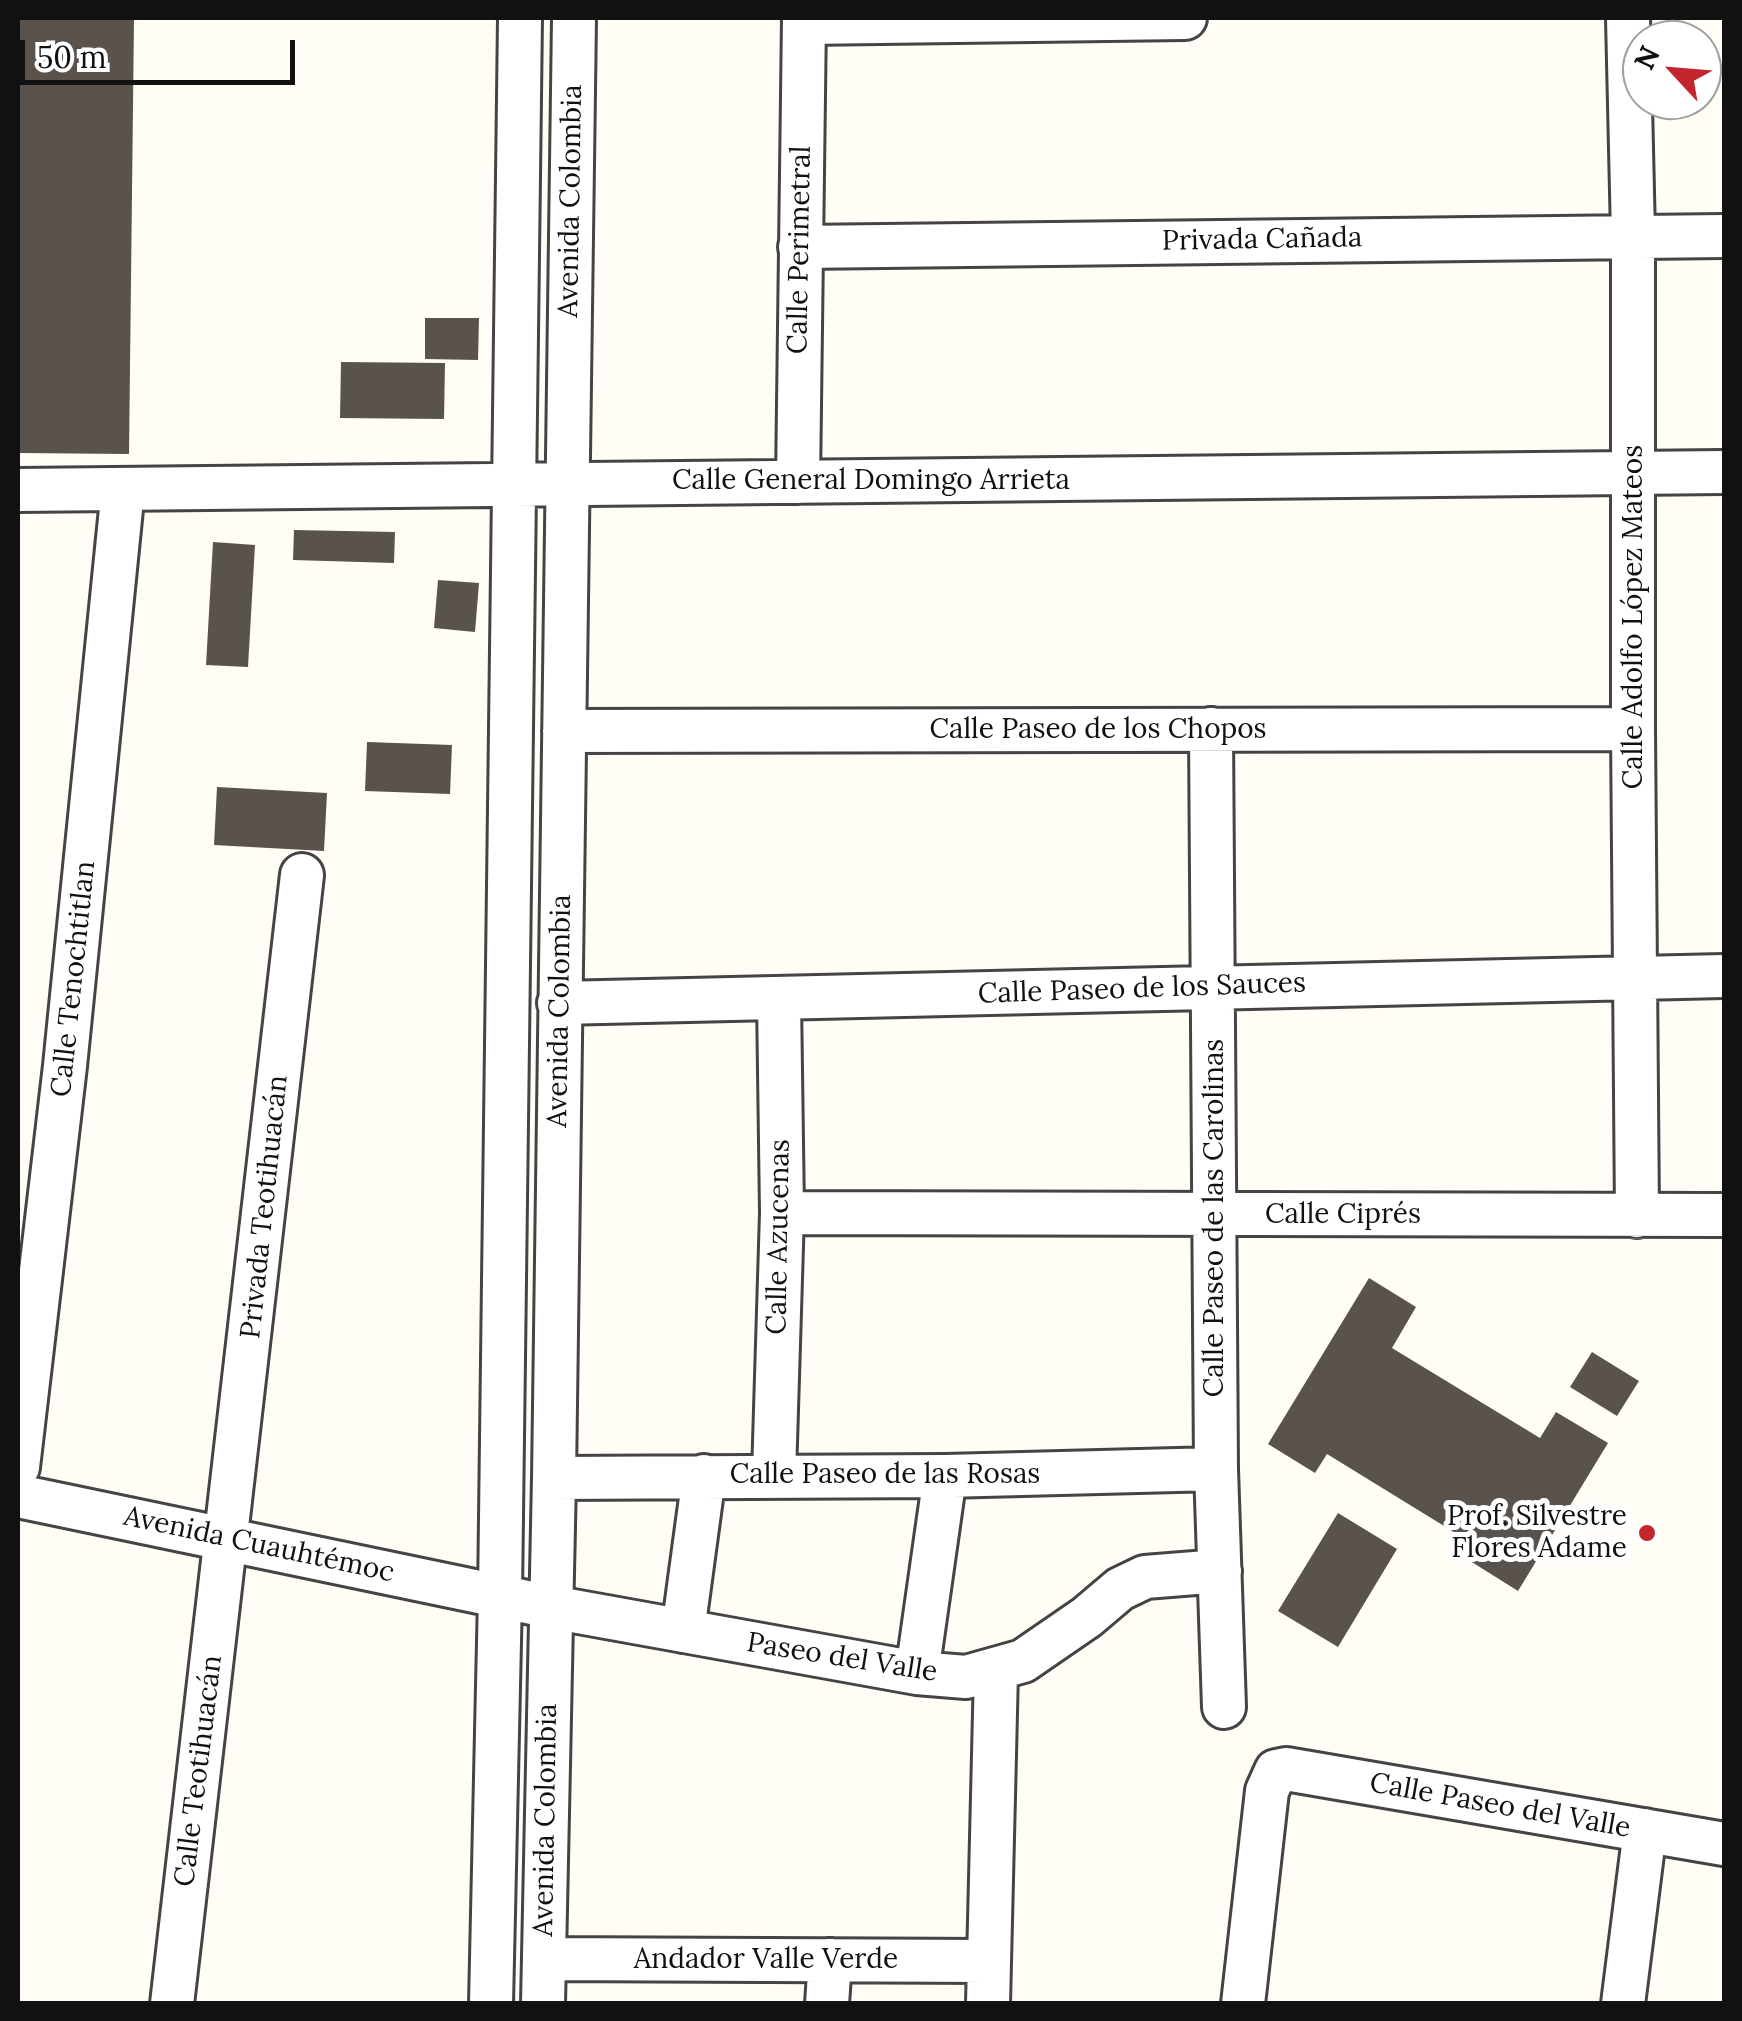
<!DOCTYPE html>
<html>
<head>
<meta charset="utf-8">
<style>
	body { margin:0 }
	#map { position:relative; width:1742px; height:2021px; overflow:hidden; background:#fffdf5; font-family:Lora,serif }
	canvas { display:block }
	.frame { position:absolute; inset:0; border:20px solid #111; pointer-events:none }
	.north { position:absolute; left:1622px; top:20px; width:100px; height:100px; box-sizing:border-box; background:#fff; border:2px solid #a0a0a0; border-radius:50%; rotate:296deg; font-size:28px; font-weight:700; line-height:40px; text-align:center; color:#111 }
	.north::after { content:''; display:block; margin:auto; width:35px; height:45px; background:#c4262e; clip-path:polygon(50% 0,100% 100%,50% 72%,0 100%) }
	.scale { position:absolute; left:20px; top:40px; width:275px; height:45px; box-sizing:border-box; border:5px solid #111; border-top:0; padding-left:12px; font-size:30px; line-height:35px; white-space:nowrap; color:#111; -webkit-text-stroke:8px #fff; paint-order:stroke }
</style>
</head>
<body>
<div id="map">
<canvas width="1742" height="2021"></canvas>
<div class="frame"></div>
<div class="north">N</div>
<div class="scale">50 m</div>
</div>
<script>
const ctx = document.querySelector('canvas').getContext('2d');
ctx.lineJoin = 'round';
function fillPath(path, color) { ctx.fillStyle = color; ctx.fill(path, 'evenodd'); }
const toPath = rows => new Path2D(rows.map(r => 'M' + r).join(''));
function stroke(path, color, width, dash) { ctx.strokeStyle = color; ctx.lineWidth = width; ctx.lineCap = dash ? 'butt' : 'round'; ctx.setLineDash(dash || []); ctx.stroke(path); }
function drawText(font, color, halo, rows, align = 'center') {
  ctx.font = font + ' Lora,serif'; ctx.lineWidth = 10; ctx.setLineDash([]); ctx.textBaseline = 'middle'; ctx.strokeStyle = halo; ctx.fillStyle = color; for (const [text, x, y, turn = 0] of rows) {
    ctx.save(); ctx.translate(x, y); ctx.rotate((+turn || 0) * Math.PI / 180); ctx.textAlign = isNaN(turn) ? turn : align; if (halo) ctx.strokeText(text, 0, 0); ctx.fillText(text, 0, 0); ctx.restore();
  }
}
const building = toPath([
	[18,18,134,18,129,454,18,453],
	[425,318,479,318,478,360,425,359],
	[341,362,445,363,444,419,340,418],
	[294,530,395,532,394,563,293,560],
	[213,542,255,545,248,667,206,665],
	[438,580,479,583,475,632,434,628],
	[367,742,452,745,450,794,365,791],
	[217,787,327,793,324,851,214,845],
	[1369,1278,1416,1307,1392,1348,1540,1438,1556,1412,1608,1443,1518,1591,1467,1559,1475,1545,1327,1454,1315,1473,1268,1444],
	[1592,1352,1639,1381,1617,1416,1570,1387],
	[1338,1513,1397,1549,1338,1647,1278,1611]
]);
const minor = toPath([
	[1628,18,1633,235,1633,729,1637,1216],
	[804,23,1185,18],
	[800,247,1724,236],
	[798,482,804,18],
	[18,490,1724,472],
	[1211,729,1216,1469,1224,1707],
	[564,731,1633,729],
	[559,1003,1724,976],
	[782,1213,1724,1215],
	[18,1467,65,1066,123,489],
	[774,1475,782,1213,779,999],
	[554,1478,945,1476,1216,1469],
	[18,1496,551,1607,917,1673,966,1677,1023,1661,1087,1617,1120,1589,1145,1577,1220,1571],
	[683,1631,704,1476],
	[917,1673,945,1476],
	[544,1959,988,1961],
	[172,2004,302,875],
	[491,2004,500,1596,520,18],
	[543,2004,554,1478,574,18],
	[827,2004,830,1960],
	[988,2004,996,1671],
	[1243,2004,1267,1791,1276,1771,1286,1769,1724,1844],
	[1623,2004,1645,1830]
]);
const markers = [
	[1647,1533,10,"#c4262e"]
];
const streetNames = [
	["Avenida Colombia",571,201,-89],
	["Privada Cañada",1262,240,-1],
	["Calle Perimetral",800,250,-89],
	["Calle General Domingo Arrieta",871,481],
	["Calle Adolfo López Mateos",1634,617,-90],
	["Calle Paseo de los Chopos",1098,730],
	["Calle Tenochtitlan",74,979,-84],
	["Calle Paseo de los Sauces",1142,989,-2],
	["Avenida Colombia",560,1011,-89],
	["Privada Teotihuacán",265,1207,-84],
	["Calle Ciprés",1343,1215],
	["Calle Paseo de las Carolinas",1215,1218,-90],
	["Calle Azucenas",779,1237,-89],
	["Calle Paseo de las Rosas",885,1475],
	["Avenida Cuauhtémoc",259,1545,12],
	["Paseo del Valle",842,1658,9],
	["Calle Teotihuacán",199,1771,-83],
	["Calle Paseo del Valle",1500,1806,10],
	["Avenida Colombia",546,1820,-89],
	["Andador Valle Verde",766,1960]
];
const poiNames = [
	["Prof. Silvestre",1627,1517],
	["Flores Adame",1627,1549]
];
fillPath(building, '#5a524d');
stroke(minor, '#444', 48);
stroke(minor, '#fff', 42);
for (const [x, y, r, color] of markers) { const dot = new Path2D(); dot.arc(x, y, r, 0, 2 * Math.PI); ctx.fillStyle = color; ctx.fill(dot); stroke(dot, '#fff', 4); }
drawText('28px', '#111', '#fff', streetNames);
drawText('28px', '#111', '#fff', poiNames, 'right');
</script>
</body>
</html>
